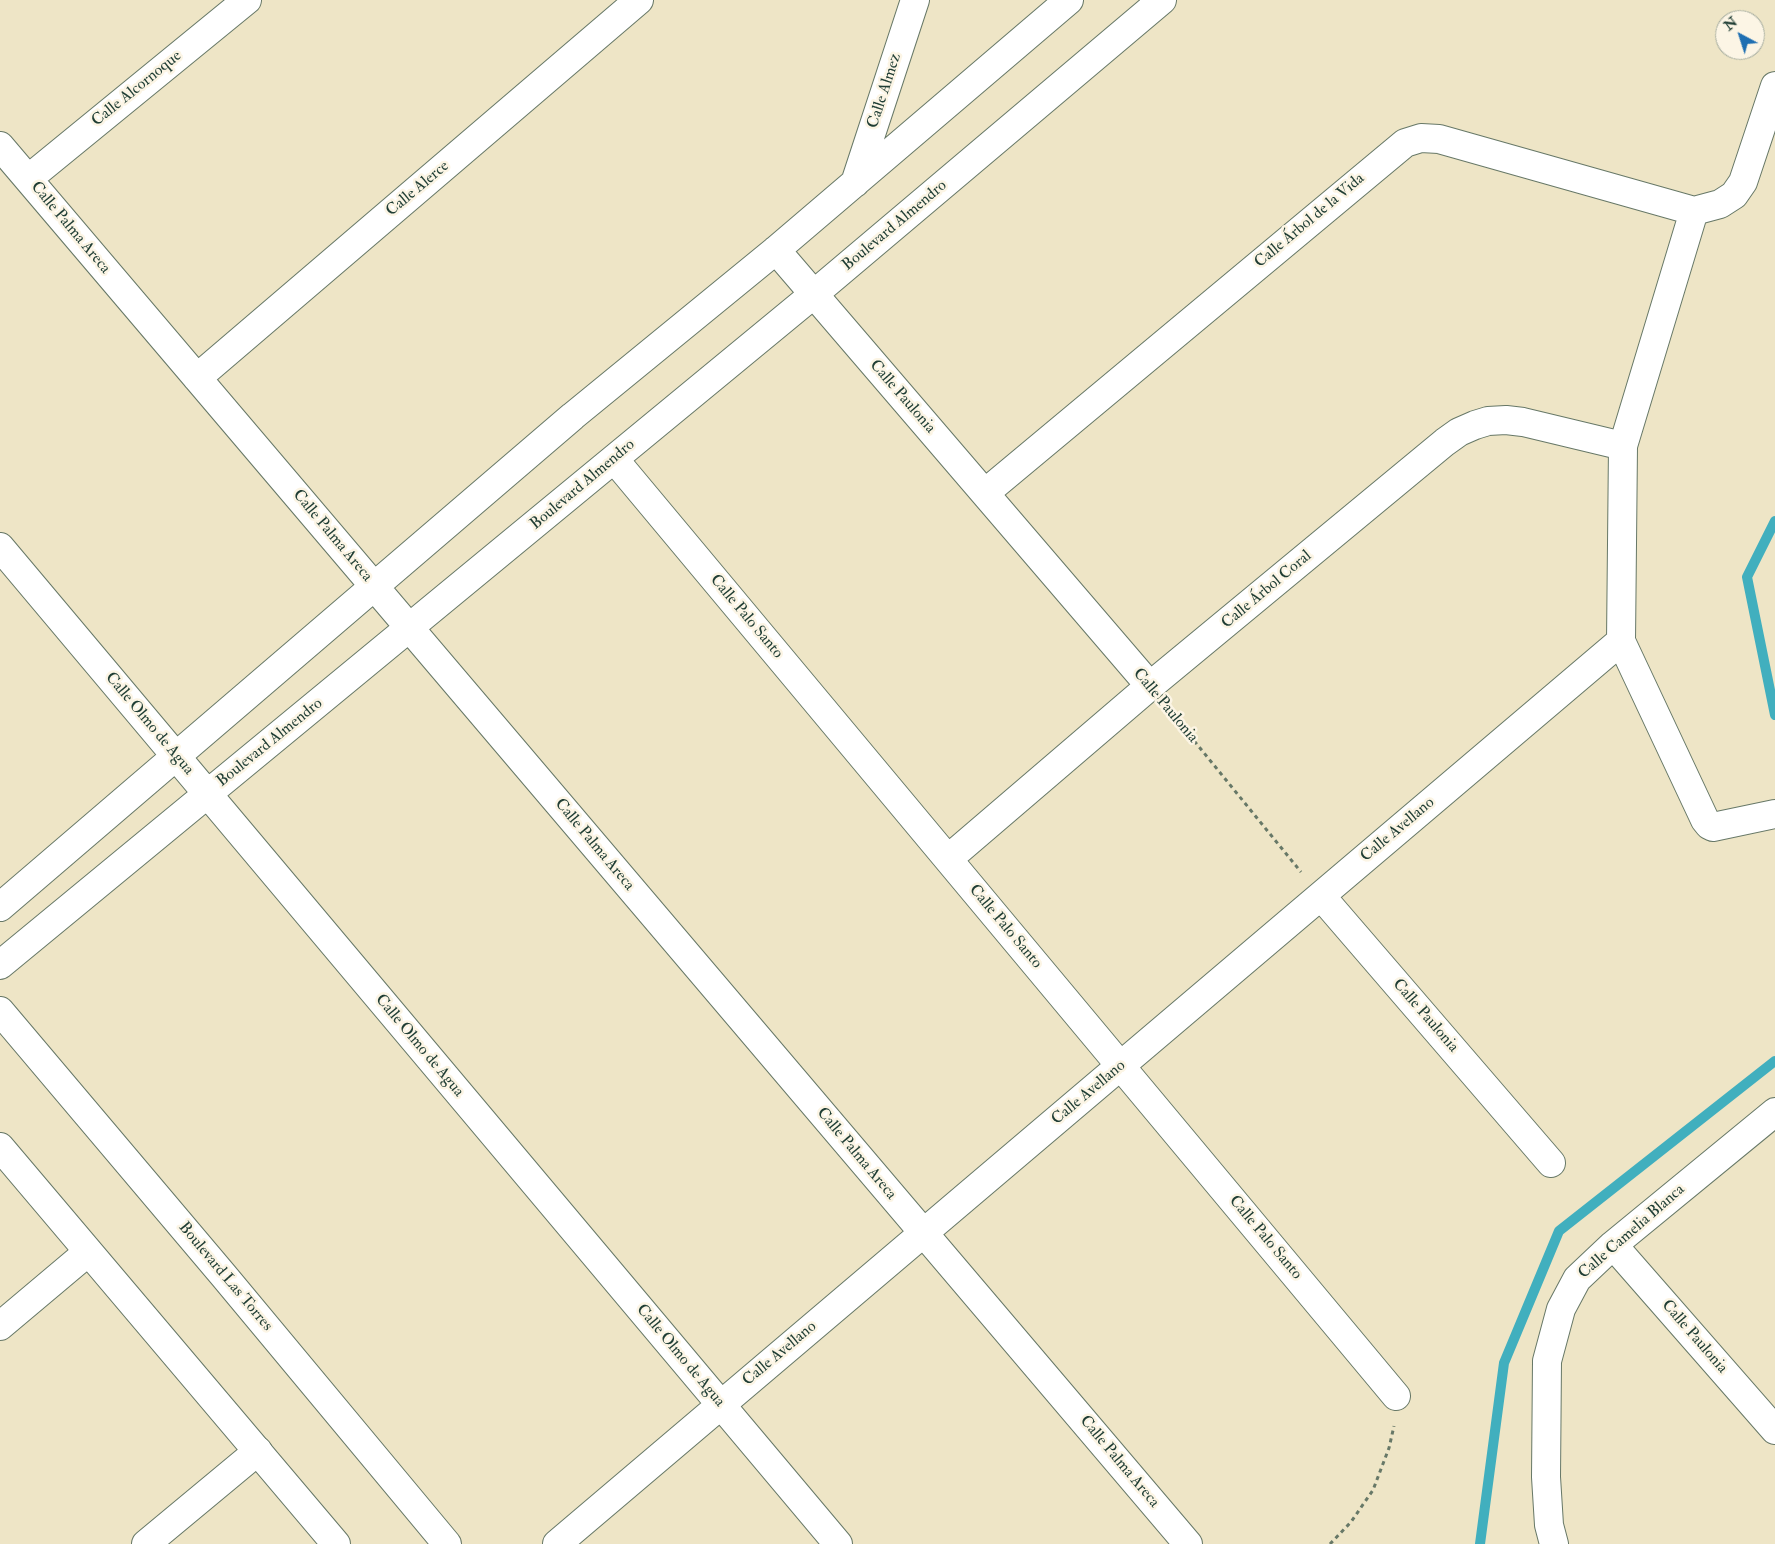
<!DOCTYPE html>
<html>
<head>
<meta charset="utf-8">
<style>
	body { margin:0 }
	#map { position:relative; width:1775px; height:1544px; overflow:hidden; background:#eee5c6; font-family:"IM FELL Double Pica",serif }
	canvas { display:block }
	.north { position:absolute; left:1715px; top:10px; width:50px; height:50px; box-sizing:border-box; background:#fcf5e5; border:1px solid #a4ab9e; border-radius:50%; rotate:320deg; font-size:14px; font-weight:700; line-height:20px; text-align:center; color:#1f3d34 }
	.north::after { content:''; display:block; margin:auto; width:18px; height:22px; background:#1f6fb2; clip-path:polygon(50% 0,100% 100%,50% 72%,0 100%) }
</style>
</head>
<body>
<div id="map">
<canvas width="1775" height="1544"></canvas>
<div class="north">N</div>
</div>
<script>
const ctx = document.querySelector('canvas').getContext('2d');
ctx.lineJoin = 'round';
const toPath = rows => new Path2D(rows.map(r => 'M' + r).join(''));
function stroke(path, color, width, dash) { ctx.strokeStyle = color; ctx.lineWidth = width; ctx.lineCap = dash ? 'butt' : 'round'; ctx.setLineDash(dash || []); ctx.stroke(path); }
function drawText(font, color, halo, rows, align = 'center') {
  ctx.font = font + ' "IM FELL Double Pica",serif'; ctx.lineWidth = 5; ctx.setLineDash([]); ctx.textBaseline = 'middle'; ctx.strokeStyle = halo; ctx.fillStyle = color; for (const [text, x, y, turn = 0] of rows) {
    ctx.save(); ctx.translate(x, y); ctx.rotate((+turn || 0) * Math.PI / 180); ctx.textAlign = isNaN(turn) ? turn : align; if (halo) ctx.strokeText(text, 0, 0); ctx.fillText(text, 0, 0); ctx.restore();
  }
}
const stream = toPath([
	[1775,521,1747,577,1775,715],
	[1480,1544,1504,1363,1559,1231,1775,1061]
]);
const path = toPath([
	[1169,710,1301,872],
	[1330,1544,1351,1522,1373,1490,1389,1448,1394,1426]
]);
const minor = toPath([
	[0,146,1188,1544],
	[28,179,247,0],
	[855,183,915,0],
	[1694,211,1623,446,1621,641,1705,820,1709,825,1713,827,1775,814],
	[1694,211,1720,204,1734,195,1743,182,1775,86],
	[776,250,1150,686],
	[197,378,639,0],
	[614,459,1396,1396],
	[985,493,1405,143,1421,138,1439,139,1694,211],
	[0,547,838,1544],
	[948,859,1150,686,1445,442,1459,432,1475,425,1488,421,1506,420,1523,422,1623,446],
	[1321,896,1551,1163],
	[0,907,573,416,776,250,1069,0],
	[0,965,814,294,1162,0],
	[1613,1245,1775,1430],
	[0,1326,88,1252],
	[146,1544,258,1451],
	[557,1544,1621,641],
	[1554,1544,1549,1525,1546,1477,1547,1361,1561,1309,1577,1279,1613,1245,1775,1112]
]);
const secondary = toPath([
	[0,1011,224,1276,447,1544],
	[0,1147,336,1544]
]);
const streetNames = [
	["Calle Alcornoque",137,89,-39],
	["Calle Almez",885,91,-72],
	["Calle Alerce",418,189,-40],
	["Calle Árbol de la Vida",1310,221,-40],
	["Boulevard Almendro",895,226,-40],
	["Calle Palma Areca",70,228,50],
	["Calle Paulonia",902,397,49],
	["Boulevard Almendro",583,485,-40],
	["Calle Palma Areca",332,536,50],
	["Calle Árbol Coral",1267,590,-40],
	["Calle Palo Santo",746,617,50],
	["Calle Paulonia",1165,706,50],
	["Calle Olmo de Agua",149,724,50],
	["Boulevard Almendro",270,743,-39],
	["Calle Avellano",1398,830,-40],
	["Calle Palma Areca",594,845,50],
	["Calle Palo Santo",1005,927,50],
	["Calle Paulonia",1425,1016,49],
	["Calle Olmo de Agua",419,1046,50],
	["Calle Avellano",1089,1093,-40],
	["Calle Palma Areca",856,1154,50],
	["Calle Camelia Blanca",1632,1232,-41],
	["Calle Palo Santo",1265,1238,50],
	["Boulevard Las Torres",225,1277,50],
	["Calle Paulonia",1694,1337,49],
	["Calle Avellano",780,1354,-40],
	["Calle Olmo de Agua",680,1356,50],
	["Calle Palma Areca",1119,1462,50]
];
stroke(stream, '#41afbe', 10);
stroke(minor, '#677867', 30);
stroke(secondary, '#677867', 30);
stroke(path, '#677867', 3, [4, 4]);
stroke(minor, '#fff', 28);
stroke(secondary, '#fff', 28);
drawText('16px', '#1f3d34', '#fcf5e5', streetNames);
</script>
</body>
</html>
